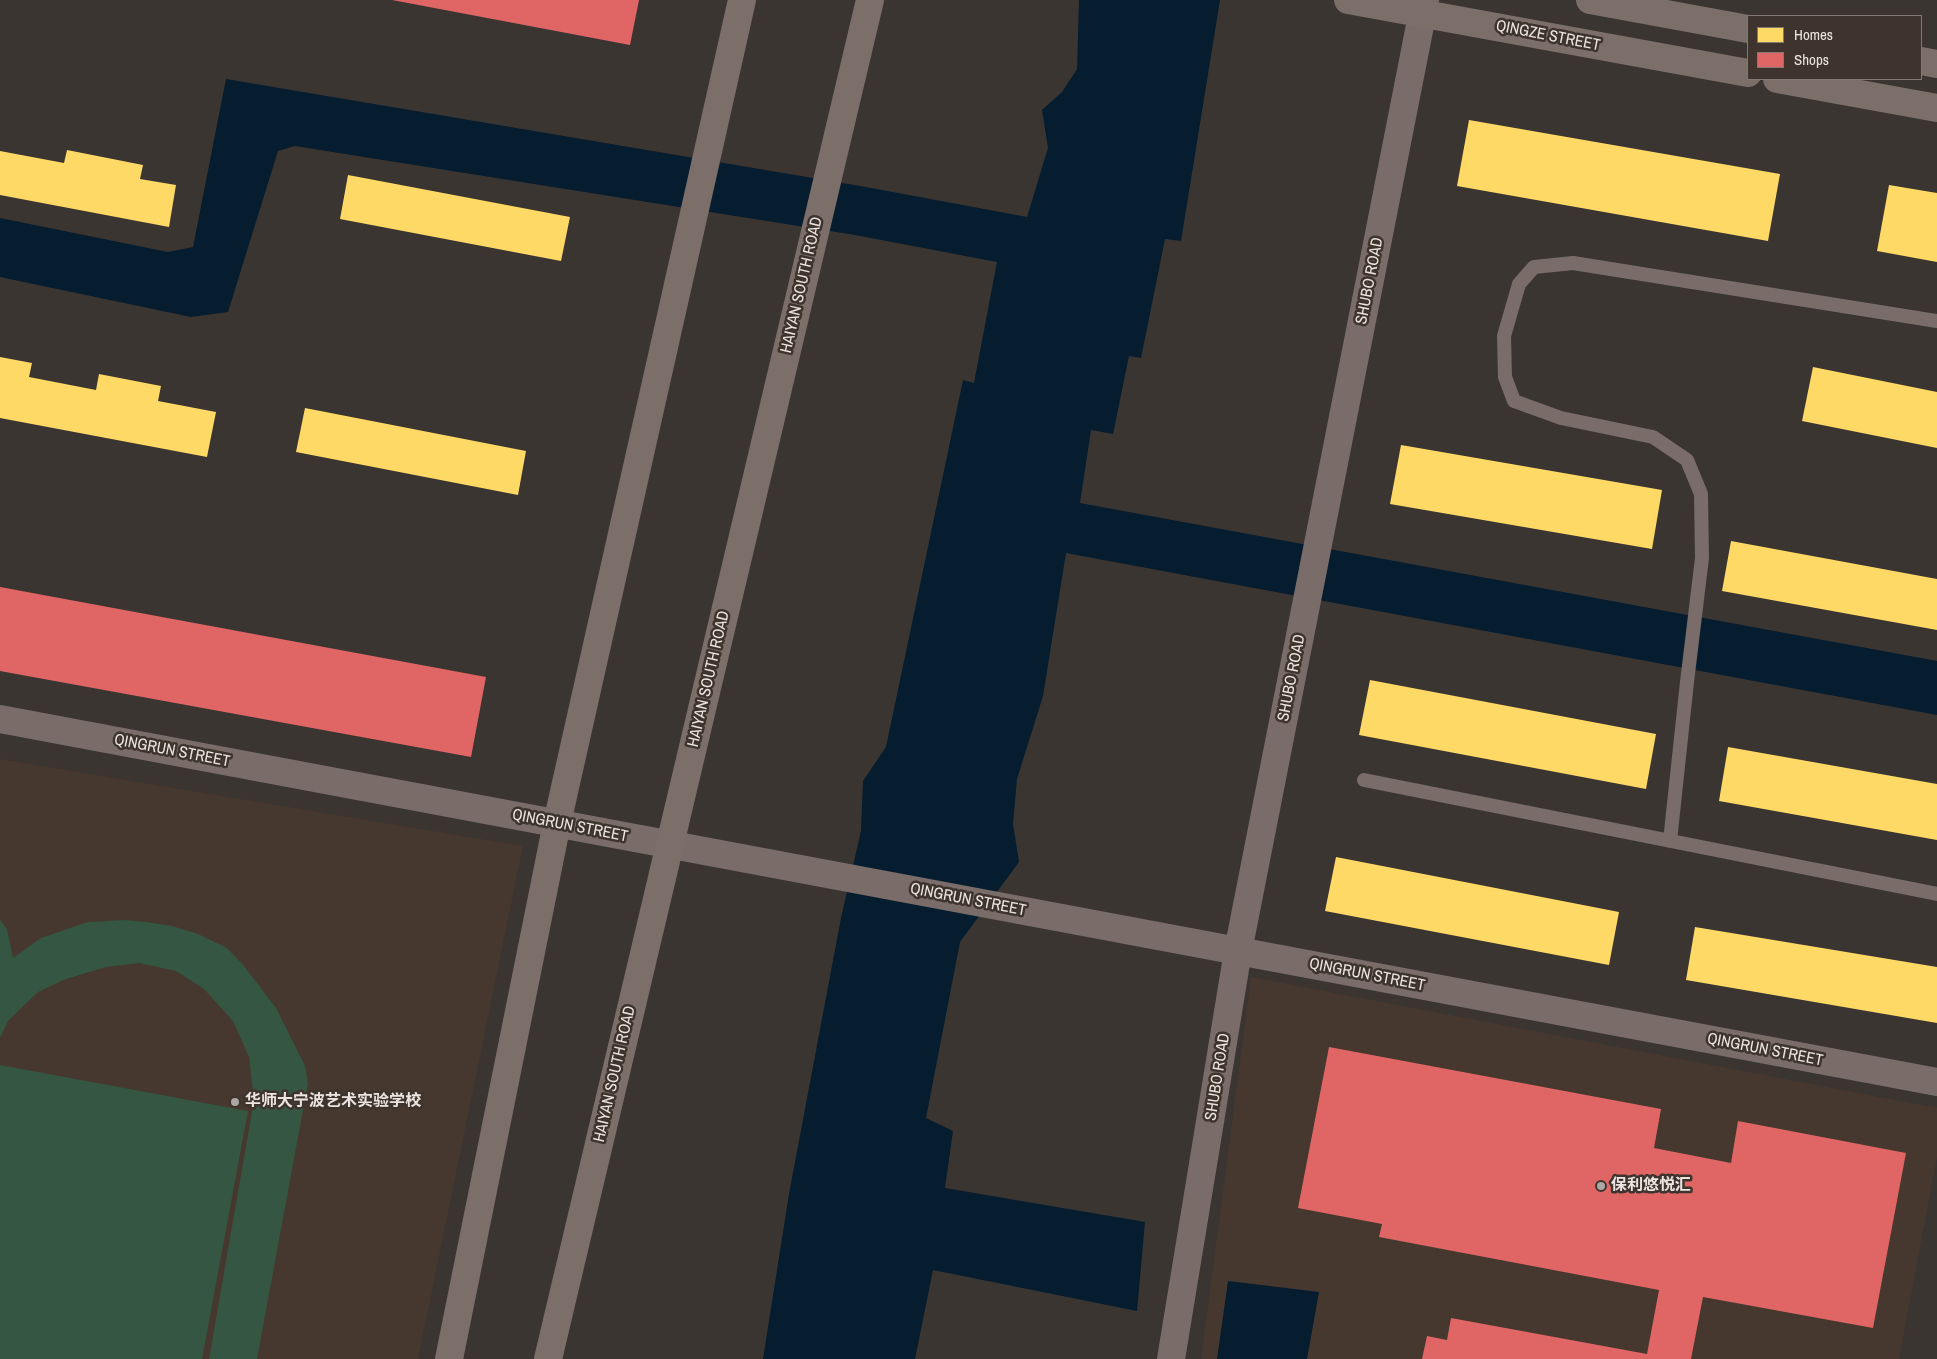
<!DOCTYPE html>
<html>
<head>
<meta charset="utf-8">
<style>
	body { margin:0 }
	#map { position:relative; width:1937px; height:1359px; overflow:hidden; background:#3a3531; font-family:"Archivo Narrow",sans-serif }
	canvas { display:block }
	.legend { position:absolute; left:1747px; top:15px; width:175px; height:65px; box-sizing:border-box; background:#3e342d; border:1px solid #837a75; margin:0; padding:6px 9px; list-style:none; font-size:15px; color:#ebe4e0 }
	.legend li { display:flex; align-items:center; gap:10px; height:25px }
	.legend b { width:25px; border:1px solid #837a75 }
</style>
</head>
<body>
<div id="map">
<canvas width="1937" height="1359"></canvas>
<ul class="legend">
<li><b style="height:14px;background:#ffd966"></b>Homes</li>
<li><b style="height:14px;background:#e06666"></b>Shops</li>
</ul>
</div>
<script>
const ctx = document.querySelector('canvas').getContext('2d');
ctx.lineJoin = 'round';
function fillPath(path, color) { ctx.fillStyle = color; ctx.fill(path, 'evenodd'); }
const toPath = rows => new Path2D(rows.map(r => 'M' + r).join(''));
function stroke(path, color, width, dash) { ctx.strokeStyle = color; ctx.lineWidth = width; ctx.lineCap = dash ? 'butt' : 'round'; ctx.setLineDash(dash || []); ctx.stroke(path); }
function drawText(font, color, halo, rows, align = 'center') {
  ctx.font = font + ' "Archivo Narrow","Noto Sans SC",sans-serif'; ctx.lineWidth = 5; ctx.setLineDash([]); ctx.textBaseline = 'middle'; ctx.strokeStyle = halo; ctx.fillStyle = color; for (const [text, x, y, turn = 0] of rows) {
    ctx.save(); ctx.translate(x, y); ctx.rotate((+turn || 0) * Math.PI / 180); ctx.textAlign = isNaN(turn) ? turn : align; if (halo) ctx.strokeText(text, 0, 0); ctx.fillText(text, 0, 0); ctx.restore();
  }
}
const built = toPath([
	[0,759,523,846,418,1359,0,1359],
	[1251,977,1937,1108,1937,1157,1899,1359,1201,1359]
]);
const green = toPath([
	[0,920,7,929,13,958,41,938,88,922,125,920,146,922,172,926,198,934,227,948,244,966,276,1008,305,1066,308,1083,257,1359,209,1359,254,1100,249,1057,233,1021,204,989,176,971,139,963,106,967,66,979,38,992,8,1021,0,1038],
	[0,1065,248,1111,202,1359,0,1359]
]);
const water = toPath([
	[1079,0,1220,0,1181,241,1165,239,1141,358,1129,356,1113,434,1091,430,1080,503,1937,661,1937,715,1066,553,1043,696,1017,779,1013,824,1019,862,960,942,926,1118,953,1131,945,1188,1145,1222,1137,1311,933,1270,915,1359,763,1359,789,1194,841,918,861,831,863,781,886,747,963,380,974,383,997,262,855,235,295,146,278,151,228,312,191,317,0,277,0,218,168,252,193,247,226,79,866,187,1027,217,1048,148,1042,110,1062,92,1077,69],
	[1228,1281,1319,1292,1307,1359,1217,1359]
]);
const homes = toPath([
	[497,0,602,0,598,19],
	[1469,120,1780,174,1768,241,1457,186],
	[67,150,143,165,140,179,176,185,169,227,0,195,0,151,64,163],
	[348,175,570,217,561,261,340,219],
	[1889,185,1937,193,1937,262,1877,251],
	[0,357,32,363,29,377,96,390,99,374,161,386,158,401,216,412,207,457,0,418],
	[1813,367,1937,392,1937,448,1802,421],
	[305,408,526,451,518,495,296,452],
	[1401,445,1662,490,1652,549,1390,504],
	[1731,541,1937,579,1937,630,1722,591],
	[0,602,168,633,158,684,0,654],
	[253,651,472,693,463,739,244,698],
	[1370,680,1656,734,1646,789,1359,735],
	[1728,747,1937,784,1937,840,1719,801],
	[1336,857,1619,912,1609,965,1325,911],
	[1695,927,1937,967,1937,1023,1686,980]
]);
const shops = toPath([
	[392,0,639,0,630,45],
	[0,587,486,677,471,757,0,671],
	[1329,1047,1661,1109,1654,1148,1731,1163,1738,1121,1906,1153,1873,1328,1703,1297,1691,1359,1422,1359,1427,1336,1447,1340,1451,1318,1647,1354,1659,1290,1379,1237,1382,1224,1298,1208]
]);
const lane = toPath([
	[1364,780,1937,894],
	[1670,841,1687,682,1702,558,1701,494,1687,460,1653,437,1561,418,1514,401,1505,377,1504,336,1519,284,1534,267,1573,263,1937,321]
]);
const street = toPath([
	[0,719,1937,1082],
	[1171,1359,1238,951,1425,0]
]);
const secondary = toPath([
	[1348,0,1748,73],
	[1590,0,1748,29],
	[1921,61,1937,64],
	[1777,79,1937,108],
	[449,1359,557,823,742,0],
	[548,1359,870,0]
]);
const markers = [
	[235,1102,5,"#ada7a3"],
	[1601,1186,5,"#ada7a3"]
];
const streetNames = [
	["QINGZE STREET",1548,36,11],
	["SHUBO ROAD",1370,281,-79],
	["HAIYAN SOUTH ROAD",802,285,-77],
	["SHUBO ROAD",1292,678,-79],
	["HAIYAN SOUTH ROAD",709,679,-77],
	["QINGRUN STREET",172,751,11],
	["QINGRUN STREET",570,826,11],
	["QINGRUN STREET",968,900,11],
	["QINGRUN STREET",1367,975,11],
	["QINGRUN STREET",1765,1050,11],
	["HAIYAN SOUTH ROAD",615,1074,-77],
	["SHUBO ROAD",1218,1077,-81]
];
const poiNames = [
	["华师大宁波艺术实验学校",245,1102],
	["保利悠悦汇",1611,1186]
];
fillPath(built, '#46382e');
fillPath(green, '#345642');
fillPath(water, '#051d2f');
fillPath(homes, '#ffd966');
fillPath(shops, '#e06666');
stroke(lane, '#796c69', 14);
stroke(street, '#796c69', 28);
stroke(secondary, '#7c6e69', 28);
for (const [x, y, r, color] of markers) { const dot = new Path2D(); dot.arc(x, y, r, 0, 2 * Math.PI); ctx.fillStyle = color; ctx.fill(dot); stroke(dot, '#3e342d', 2); }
drawText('16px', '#ebe4e0', '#3e342d', streetNames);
drawText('bold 16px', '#ebe4e0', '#3e342d', poiNames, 'left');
</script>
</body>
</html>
